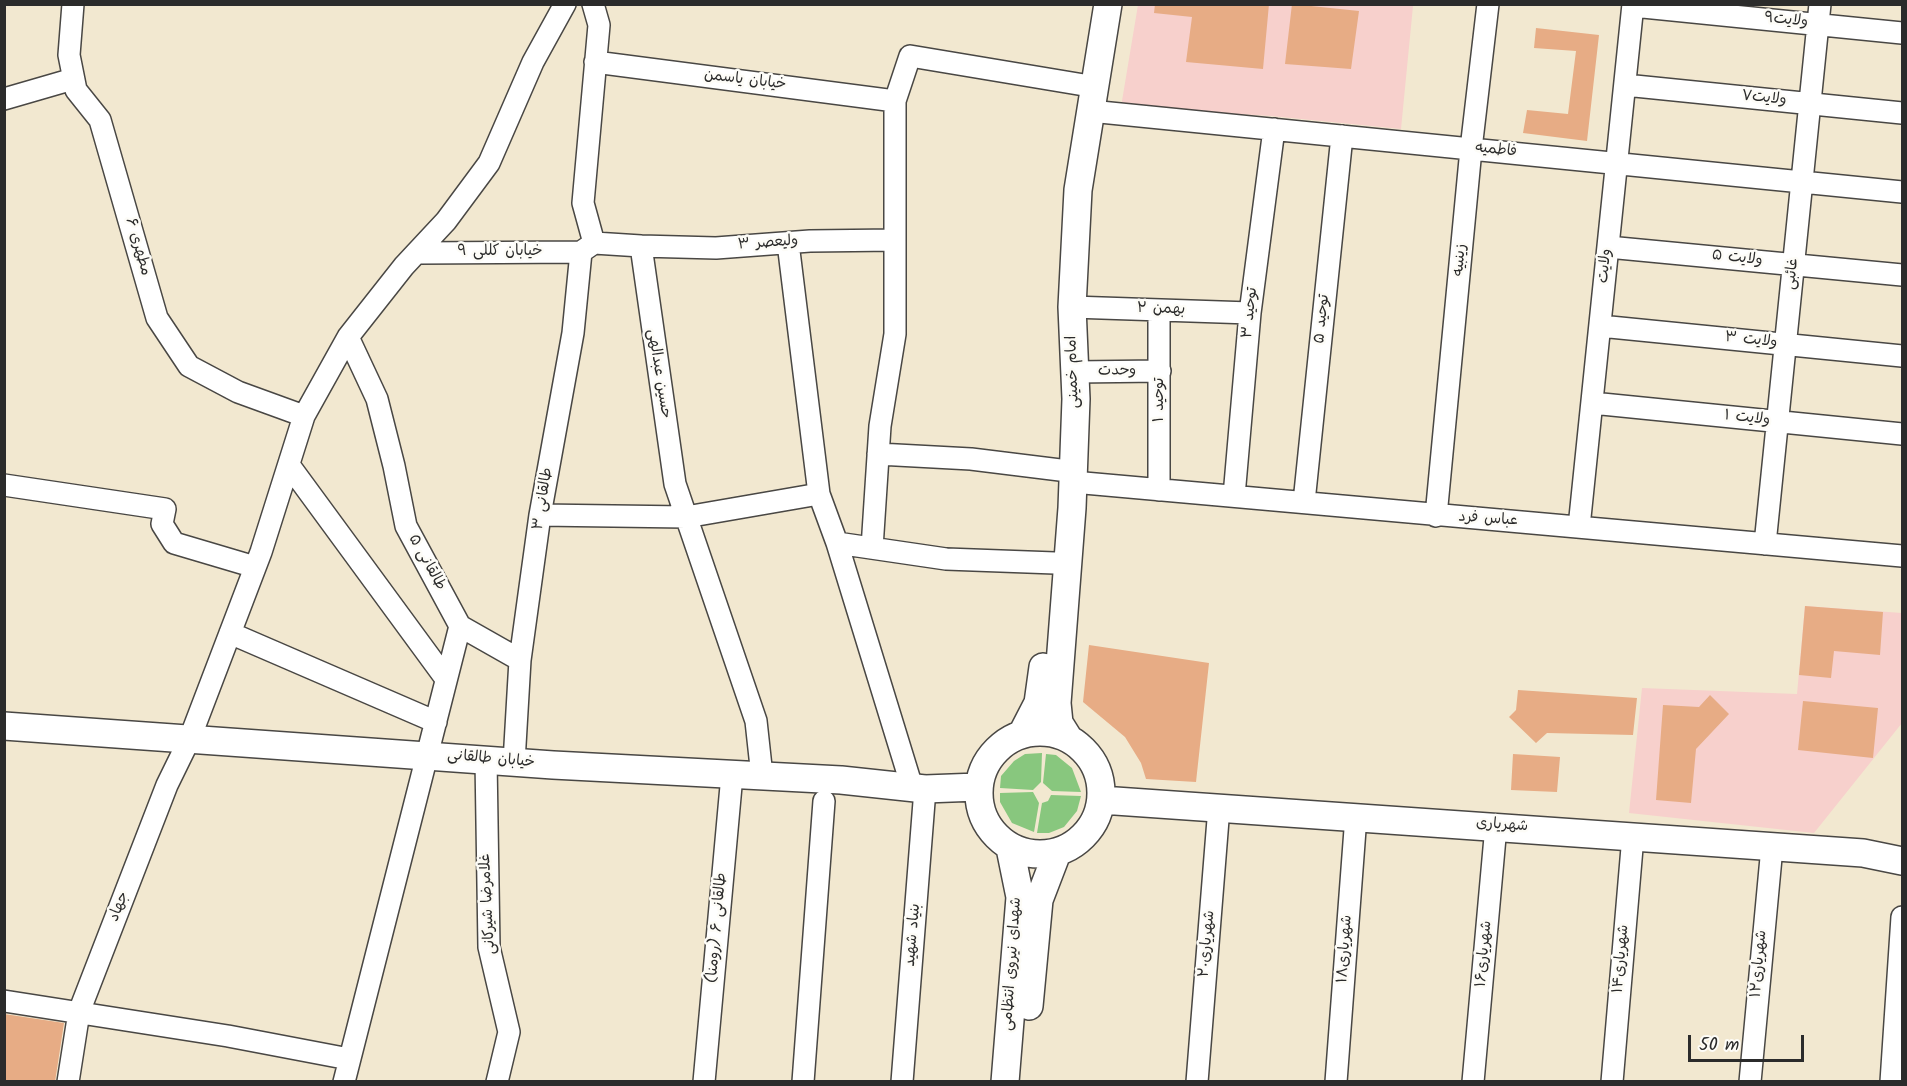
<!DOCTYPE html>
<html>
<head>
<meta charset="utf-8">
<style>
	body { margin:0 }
	#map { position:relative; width:1907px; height:1086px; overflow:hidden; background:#f2e8d0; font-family:Kalam,sans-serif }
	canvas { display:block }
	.frame { position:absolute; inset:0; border:6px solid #2b2b2b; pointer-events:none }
	.scale { position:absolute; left:1688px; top:1035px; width:116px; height:27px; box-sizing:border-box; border:3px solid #2b2b2b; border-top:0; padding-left:8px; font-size:18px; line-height:21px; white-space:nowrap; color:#2b2b2b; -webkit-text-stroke:4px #fdfcf7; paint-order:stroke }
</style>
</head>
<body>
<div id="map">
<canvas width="1907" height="1086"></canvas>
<div class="frame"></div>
<div class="scale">50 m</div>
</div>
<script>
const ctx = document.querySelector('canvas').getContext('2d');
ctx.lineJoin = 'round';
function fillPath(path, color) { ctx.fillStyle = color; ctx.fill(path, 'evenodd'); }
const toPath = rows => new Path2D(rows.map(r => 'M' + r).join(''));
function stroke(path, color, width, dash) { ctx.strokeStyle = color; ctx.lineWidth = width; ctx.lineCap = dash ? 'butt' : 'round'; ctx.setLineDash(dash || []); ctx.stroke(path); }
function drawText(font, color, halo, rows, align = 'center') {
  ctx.font = font + ' Kalam,"Playpen Sans Arabic",sans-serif'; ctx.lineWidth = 5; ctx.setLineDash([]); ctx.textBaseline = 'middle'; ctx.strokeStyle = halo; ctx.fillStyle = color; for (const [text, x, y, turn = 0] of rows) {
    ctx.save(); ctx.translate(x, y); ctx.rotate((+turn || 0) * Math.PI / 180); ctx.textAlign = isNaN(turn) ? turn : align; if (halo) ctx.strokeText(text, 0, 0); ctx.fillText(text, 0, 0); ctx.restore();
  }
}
const built = toPath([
	[1393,4,1413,6,1401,129,1271,116,1121,107,1138,5],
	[1805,606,1902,613,1902,723,1814,833,1629,813,1642,688,1797,694]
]);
const green = toPath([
	[1042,753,1041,782,1033,790,1000,788,1001,776,1014,761,1025,754],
	[1046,754,1056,755,1072,768,1081,792,1052,791,1043,783],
	[1033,792,1039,803,1034,832,1012,823,1000,802,1000,793],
	[1051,795,1081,796,1077,811,1064,827,1049,833,1037,833,1042,803,1048,801]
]);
const building = toPath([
	[1155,4,1269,4,1263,69,1186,62,1192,17,1154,13],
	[1292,4,1359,11,1351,69,1285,64],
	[1536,28,1599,35,1587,141,1523,133,1527,110,1568,114,1576,51,1534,48],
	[1805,606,1883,612,1880,655,1834,651,1831,678,1799,675],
	[1089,645,1209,663,1196,782,1146,779,1141,763,1125,737,1083,702],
	[1518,690,1637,698,1633,735,1547,733,1536,743,1509,717,1516,710],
	[1710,695,1729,714,1696,749,1691,803,1656,800,1663,705,1699,707],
	[1803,701,1878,708,1873,758,1798,750],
	[1513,754,1560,757,1557,792,1511,790],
	[4,1014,64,1023,55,1082,4,1082]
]);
const minor = toPath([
	[73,4,69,55,76,90,100,120,157,318,189,366,238,392,304,416],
	[593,4,599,25,583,203,594,243,641,246,675,484,756,721,762,776],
	[1633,6,1902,33],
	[595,62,895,101],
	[1625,85,1902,113],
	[4,99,73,79],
	[1090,111,1902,192],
	[788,243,819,494],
	[641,246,716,248,810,241,895,240],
	[1608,247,1902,275],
	[418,253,581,252],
	[1072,307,1250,313],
	[1159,310,1159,490],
	[1600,326,1902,356],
	[1075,372,1160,371],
	[1592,403,1902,434],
	[878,454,971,459,1060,470],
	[289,465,446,679],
	[1073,482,1902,556],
	[4,485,165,509,162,524,174,543,255,567],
	[1234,496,1250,313,1274,129],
	[1304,502,1342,136],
	[540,515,686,517,819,494,837,543,912,787],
	[1436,516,1471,149,1488,4],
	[1579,527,1633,4],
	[837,543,946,559,1055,563],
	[1765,544,1820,4],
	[872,548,880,426,895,334,895,101,910,56,1084,85],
	[460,626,520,660],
	[230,633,436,722],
	[486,760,489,947,509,1032,497,1082],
	[514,762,520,660,540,515,573,333,581,252,594,243],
	[4,1001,228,1036,349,1059],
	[68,1082,79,1012,167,785,190,738,261,552,304,416,348,337,404,266,446,221,489,163,533,62,565,4],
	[344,1082,460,626,406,526,394,466,377,399,348,337],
	[704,1082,732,775],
	[803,1082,824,801],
	[902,1082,925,789],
	[1197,1082,1219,807],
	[1336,1082,1356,816],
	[1473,1082,1496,826],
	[1612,1082,1633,836],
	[1750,1082,1772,847],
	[1891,1082,1902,917]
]);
const major = toPath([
	[4,726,553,765,841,780,925,789,978,787],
	'979 793a61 61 0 1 1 122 0a61 61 0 1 1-122 0Z',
	[1022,734,1038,703,1043,667],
	[1069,739,1059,723,1057,703,1072,508,1076,399,1072,307,1078,190,1108,4],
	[1101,800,1863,853,1902,861],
	[1029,1006,1039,900,1057,853],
	[1005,1082,1020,897,1010,848]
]);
const streetNames = [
	["ولایت۹",1786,21,6],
	["خیابان یاسمن",745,81,7],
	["ولایت۷",1764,99,6],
	["فاطمیه",1496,151,6],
	["ولیعصر ۳",768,244,-4],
	["مطهری ۶",137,247,74],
	["خیابان کللی ۹",500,252],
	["ولایت ۵",1737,259,6],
	["زینبیه",1461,260,-85],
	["ولایت",1606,266,-84],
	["غائبی",1793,274,-84],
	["بهمن ۲",1161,310,2],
	["توحید ۳",1251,313,-84],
	["توحید ۵",1323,319,-84],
	["ولایت ۳",1751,341,6],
	["امام خمینی",1074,372,-92],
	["وحدت",1117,372,-1],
	["حسین عبدالهی",658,374,81],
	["توحید ۱",1160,400,-90],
	["ولایت ۱",1747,419,6],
	["طالقانی ۳",544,499,-81],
	["عباس فرد",1488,520,4],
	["طالقانی ۵",426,563,61],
	["خیابان طالقانی",491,760,5],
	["شهریاری",1502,826,4],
	["غلامرضا شیرکانی",489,904,-93],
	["جهاد",120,907,-69],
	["طالقانی ۶ (رومنا)",718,928,-85],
	["بنیاد شهید",914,935,-85],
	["شهریاری۲۰",1208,944,-85],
	["شهریاری۱۸",1346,949,-86],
	["شهریاری۱۶",1485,954,-85],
	["شهریاری۱۴",1622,959,-85],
	["شهدای نیروی انتظامی",1013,964,-86],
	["شهریاری۱۲",1760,964,-85]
];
fillPath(built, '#f7d0cc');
fillPath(green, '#88c77e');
fillPath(building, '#e7ac85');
stroke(minor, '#494744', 24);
stroke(major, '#494744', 30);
stroke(minor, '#fff', 21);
stroke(major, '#fff', 27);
drawText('15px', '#2b2b2b', '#fdfcf7', streetNames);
</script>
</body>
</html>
